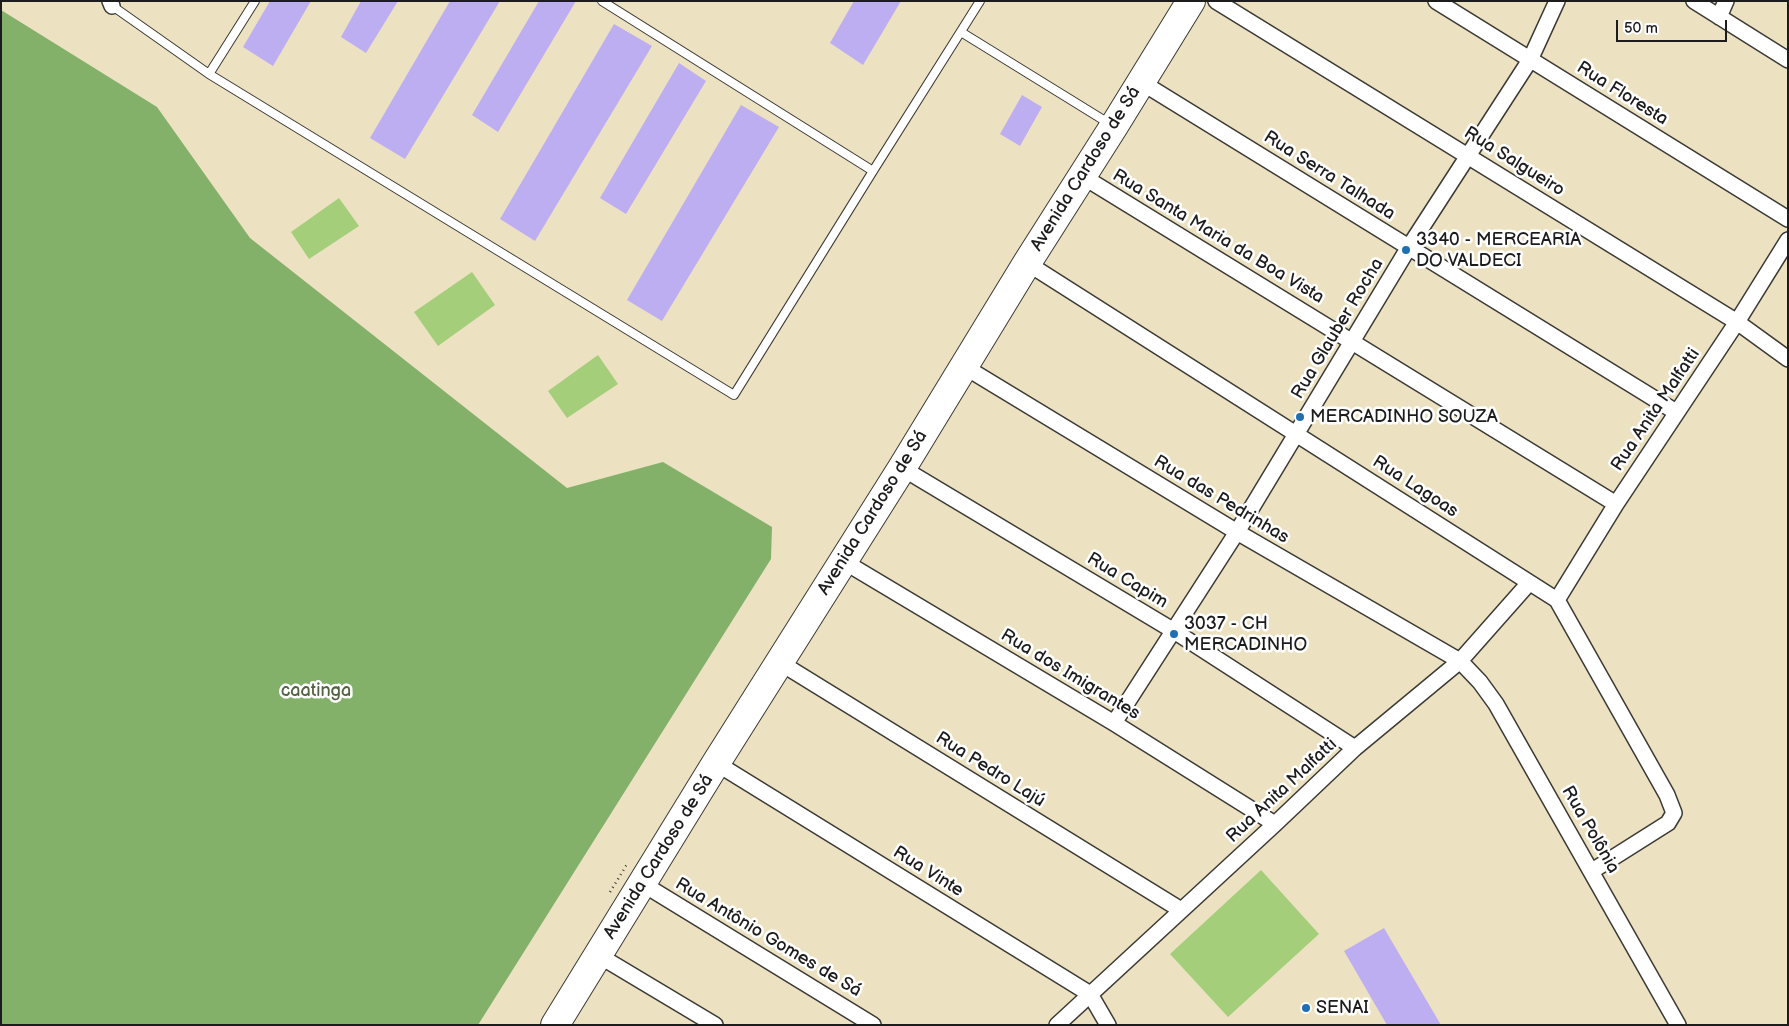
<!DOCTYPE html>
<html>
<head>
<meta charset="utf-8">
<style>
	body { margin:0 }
	#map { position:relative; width:1789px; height:1026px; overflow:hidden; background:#ece2c1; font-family:"Balsamiq Sans",sans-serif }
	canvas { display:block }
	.frame { position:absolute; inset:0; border:2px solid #1c1c1c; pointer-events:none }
	.scale { position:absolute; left:1616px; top:20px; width:111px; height:22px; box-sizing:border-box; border:2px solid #1c1c1c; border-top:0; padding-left:6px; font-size:15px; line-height:18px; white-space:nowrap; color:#1c1c1c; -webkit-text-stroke:4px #fff; paint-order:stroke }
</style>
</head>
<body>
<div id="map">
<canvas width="1789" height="1026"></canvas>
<div class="frame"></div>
<div class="scale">50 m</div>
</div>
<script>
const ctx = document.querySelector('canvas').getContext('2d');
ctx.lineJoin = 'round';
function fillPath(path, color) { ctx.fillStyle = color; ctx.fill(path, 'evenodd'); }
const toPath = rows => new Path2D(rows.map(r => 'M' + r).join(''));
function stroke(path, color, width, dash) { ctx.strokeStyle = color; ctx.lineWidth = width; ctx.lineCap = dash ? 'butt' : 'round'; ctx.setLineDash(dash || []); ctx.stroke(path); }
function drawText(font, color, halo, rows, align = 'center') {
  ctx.font = font + ' "Balsamiq Sans",sans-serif'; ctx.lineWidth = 5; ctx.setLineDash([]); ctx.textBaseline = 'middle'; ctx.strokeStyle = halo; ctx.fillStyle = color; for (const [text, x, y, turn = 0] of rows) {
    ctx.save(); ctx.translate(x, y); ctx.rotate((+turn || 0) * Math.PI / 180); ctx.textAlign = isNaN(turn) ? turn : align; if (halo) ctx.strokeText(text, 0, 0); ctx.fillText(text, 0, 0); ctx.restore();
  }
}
const green = toPath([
	[339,198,359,226,309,259,291,232],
	[472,272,495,305,438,346,414,312],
	[598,355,618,384,567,418,548,391],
	[1261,870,1319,934,1228,1017,1170,954]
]);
const forest = toPath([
	[1,10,157,107,250,238,567,488,663,462,772,527,771,559,478,1025,1,1025]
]);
const building = toPath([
	[270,1,311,1,273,66,243,47],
	[361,1,398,1,366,53,341,37],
	[450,1,500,1,405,159,370,138],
	[539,1,576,1,498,132,472,115],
	[854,1,901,1,863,65,830,43],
	[614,24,652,46,535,241,500,219],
	[679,63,706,81,626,214,600,198],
	[1022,95,1042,107,1020,146,1000,134],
	[741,105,779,127,662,321,627,300],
	[1384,928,1441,1025,1387,1025,1344,951]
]);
const path = toPath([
	[610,892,626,866,629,864]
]);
const lane = toPath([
	[602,1,873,171],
	[111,5,209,74,734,395,873,171,980,1],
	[961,32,1110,124],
	[209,74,255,1]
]);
const street = toPath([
	[110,1,112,6],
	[1216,1,1737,322,1788,359],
	[1436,1,1788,219],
	[1694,1,1788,60],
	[1719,17,1726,1],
	[1141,82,1676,412],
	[1082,176,1616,504],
	[1027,263,1557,600,1667,795,1674,813,1668,823,1592,871],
	[965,367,1237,532,1460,661,1480,682,1496,704,1678,1025],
	[902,468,1174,631,1355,748],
	[843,561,1114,723,1275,824],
	[1557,600,1616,504,1737,322,1788,240],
	[779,662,1181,910],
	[1114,723,1237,532,1409,247,1530,60,1557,1],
	[716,763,1090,994,1108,1025],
	[643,884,873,1025],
	[598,955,715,1025],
	[1057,1025,1275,824,1355,748,1460,661,1529,583]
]);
const highway = toPath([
	[555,1025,716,763,902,468,1027,263,1114,126,1191,1]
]);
const markers = [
	[1406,250,5,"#1f6fb2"],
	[1300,417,5,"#1f6fb2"],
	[1174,634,5,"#1f6fb2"],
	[1306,1008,5,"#1f6fb2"]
];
const streetNames = [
	["Rua Floresta",1622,94,32],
	["Rua Salgueiro",1514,162,32],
	["Avenida Cardoso de Sá",1086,169,-58],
	["Rua Serra Talhada",1329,176,32],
	["Rua Santa Maria da Boa Vista",1218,237,31],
	["Rua Glauber Rocha",1338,329,-59],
	["Rua Anita Malfatti",1656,410,-56],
	["Rua Lagoas",1415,487,33],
	["Rua das Pedrinhas",1221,500,31],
	["Avenida Cardoso de Sá",873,513,-58],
	["Rua Capim",1127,581,31],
	["Rua dos Imigrantes",1070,675,31],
	["Rua Pedro Lajú",990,770,32],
	["Rua Anita Malfatti",1282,791,-43],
	["Rua Polônia",1590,830,60],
	["Avenida Cardoso de Sá",659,857,-58],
	["Rua Vinte",928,872,32],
	["Rua Antônio Gomes de Sá",768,938,31]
];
const poiNames = [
	["3340 - MERCEARIA",1416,240],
	["DO VALDECI",1416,261],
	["MERCADINHO SOUZA",1310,417],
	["3037 - CH",1184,624],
	["MERCADINHO",1184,645],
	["SENAI",1316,1008]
];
const parkNames = [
	["caatinga",316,691]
];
fillPath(green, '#a4ce7a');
fillPath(forest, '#83b16a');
fillPath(building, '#bdaef1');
stroke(lane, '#3b3a35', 10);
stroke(street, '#3b3a35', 18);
stroke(highway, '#3b3a35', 30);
stroke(path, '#3b3a35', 2.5, [1, 4]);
stroke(lane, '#fff', 8);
stroke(street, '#fff', 15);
stroke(highway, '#fff', 28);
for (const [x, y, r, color] of markers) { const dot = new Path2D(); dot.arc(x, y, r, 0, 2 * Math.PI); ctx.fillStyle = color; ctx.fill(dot); stroke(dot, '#fff', 2); }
drawText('18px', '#1c1c1c', '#fff', streetNames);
drawText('18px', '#1c1c1c', '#fff', poiNames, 'left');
drawText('18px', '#526342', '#fff', parkNames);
</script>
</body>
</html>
